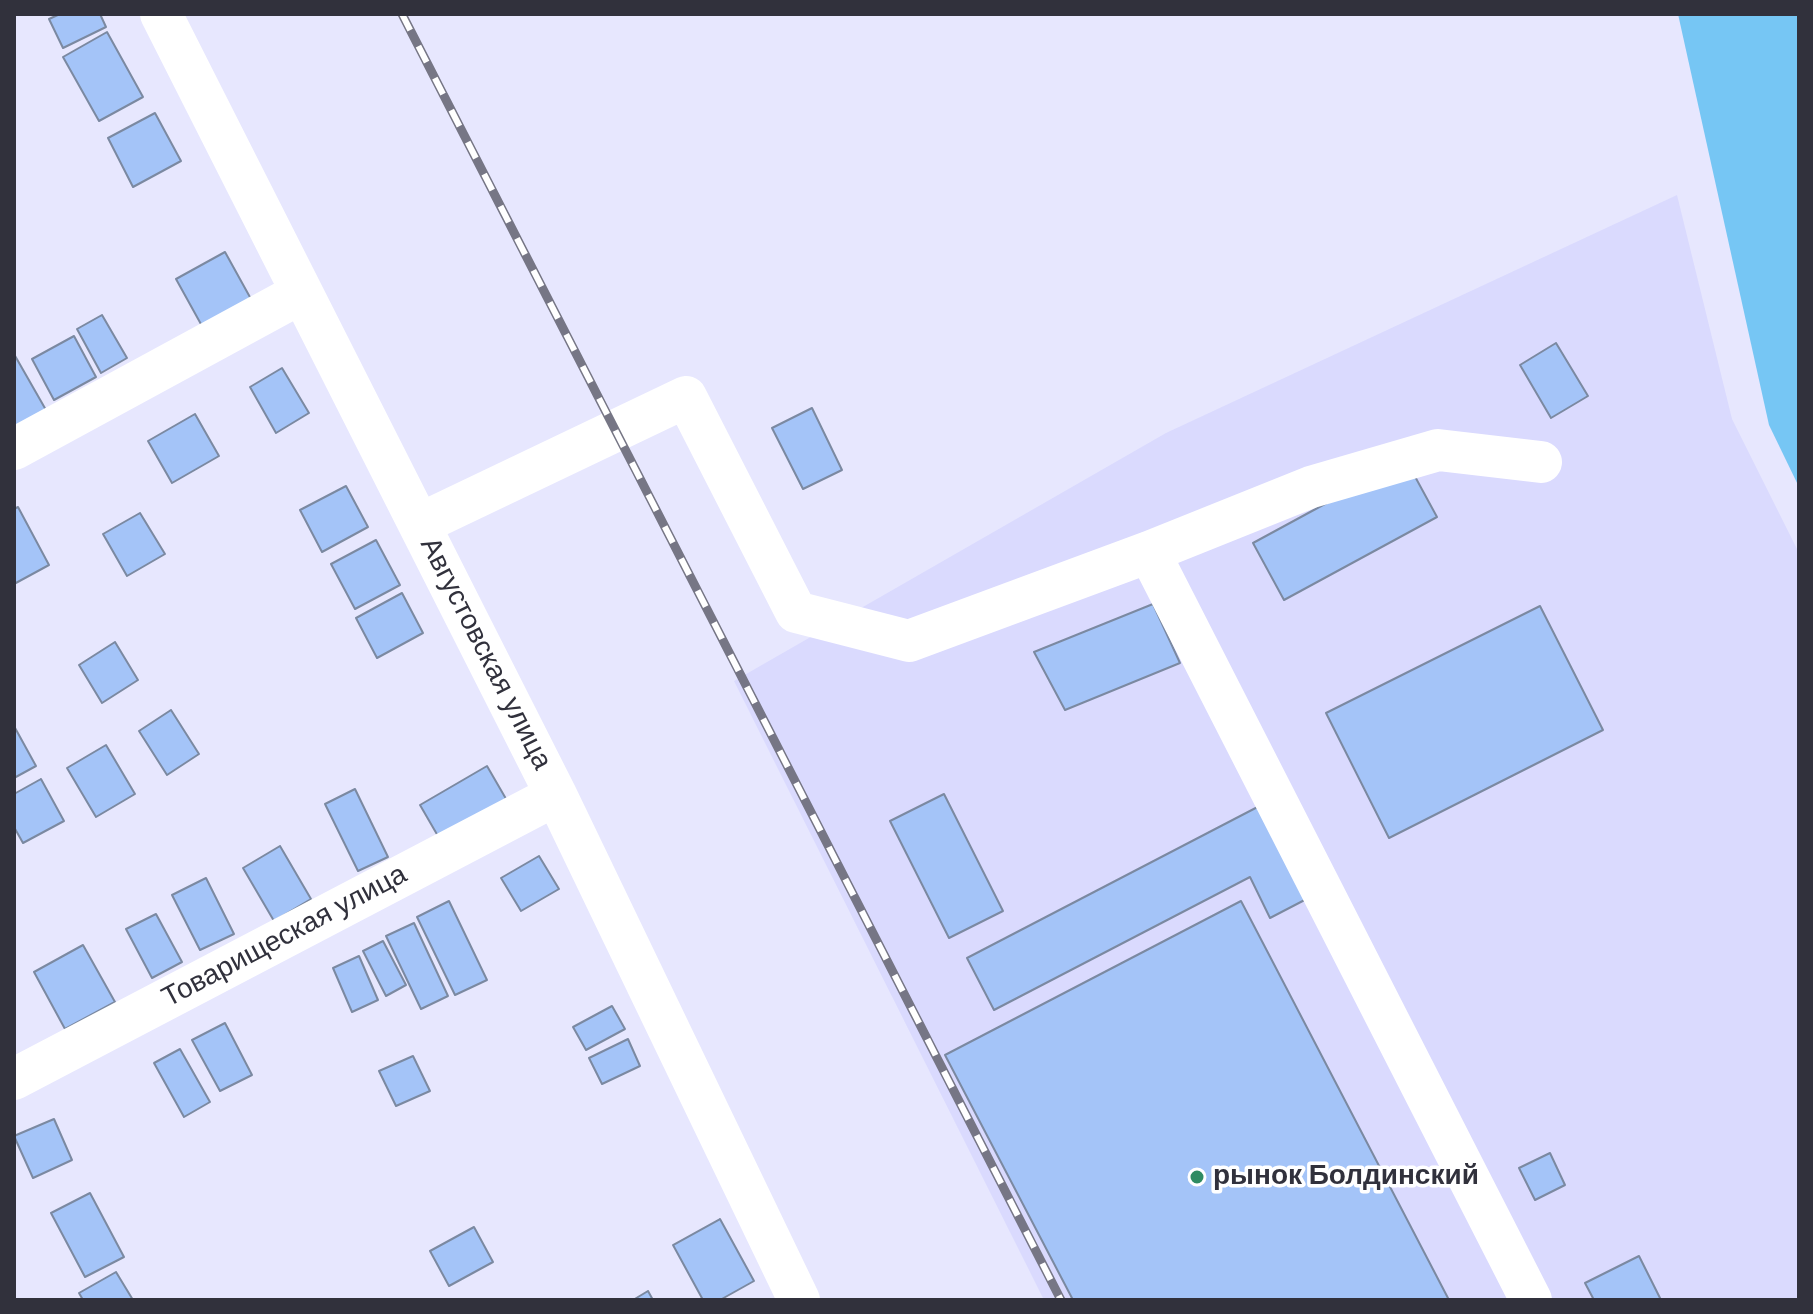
<!DOCTYPE html>
<html>
<head>
<meta charset="utf-8">
<style>
	body { margin:0 }
	#map { position:relative; width:1813px; height:1314px; overflow:hidden; background:#e7e7fe; font-family:"DM Sans",sans-serif }
	canvas { display:block }
	.frame { position:absolute; inset:0; border:16px solid #31313c; pointer-events:none }
</style>
</head>
<body>
<div id="map">
<canvas width="1813" height="1314"></canvas>
<div class="frame"></div>
</div>
<script>
const ctx = document.querySelector('canvas').getContext('2d');
ctx.lineJoin = 'round';
function fillPath(path, color) { ctx.fillStyle = color; ctx.fill(path, 'evenodd'); }
const toPath = rows => new Path2D(rows.map(r => 'M' + r).join(''));
function stroke(path, color, width, dash) { ctx.strokeStyle = color; ctx.lineWidth = width; ctx.lineCap = dash ? 'butt' : 'round'; ctx.setLineDash(dash || []); ctx.stroke(path); }
function drawText(font, color, halo, rows, align = 'center') {
  ctx.font = font + ' "DM Sans",sans-serif'; ctx.lineWidth = 7; ctx.setLineDash([]); ctx.textBaseline = 'middle'; ctx.strokeStyle = halo; ctx.fillStyle = color; for (const [text, x, y, turn = 0] of rows) {
    ctx.save(); ctx.translate(x, y); ctx.rotate((+turn || 0) * Math.PI / 180); ctx.textAlign = isNaN(turn) ? turn : align; if (halo) ctx.strokeText(text, 0, 0); ctx.fillText(text, 0, 0); ctx.restore();
  }
}
const built = toPath([
	[1677,195,1732,419,1799,553,1799,1300,1044,1300,734,681,1166,433]
]);
const water = toPath([
	[1678,14,1799,14,1799,487,1769,425]
]);
const building = toPath([
	[60,14,100,14,106,27,63,48,49,19,60,14],
	[107,32,143,97,99,121,63,57,107,32],
	[155,113,181,161,133,187,108,138,155,113],
	[225,252,251,299,202,326,176,279,225,252],
	[102,315,127,358,101,373,77,329,102,315],
	[74,336,96,377,54,400,32,359,74,336],
	[1556,343,1588,396,1551,418,1520,365,1556,343],
	[14,354,46,410,14,428,14,354],
	[282,368,309,413,276,433,250,387,282,368],
	[812,408,842,470,803,489,772,428,812,408],
	[195,414,219,456,172,483,148,441,195,414],
	[1406,460,1437,517,1284,600,1253,543,1406,460],
	[346,486,368,527,322,552,300,510,346,486],
	[18,507,49,565,14,584,14,509,18,507],
	[140,513,165,554,127,576,103,534,140,513],
	[376,540,400,585,355,609,331,564,376,540],
	[402,593,423,633,377,658,356,618,402,593],
	[1153,604,1180,663,1065,710,1034,652,1153,604],
	[1540,606,1603,730,1389,838,1326,713,1540,606],
	[115,642,138,680,102,703,79,665,115,642],
	[171,710,199,754,167,775,139,731,171,710],
	[14,726,36,766,14,778,14,726],
	[106,745,135,794,96,817,67,768,106,745],
	[487,766,509,804,442,843,420,805,487,766],
	[41,779,64,821,23,843,14,827,14,794,41,779],
	[355,789,388,857,358,871,325,804,355,789],
	[944,794,1003,911,949,938,890,821,944,794],
	[1271,800,1320,892,1270,918,1250,877,994,1010,967,958,1271,800],
	[280,846,311,899,274,921,243,868,280,846],
	[539,856,559,889,521,911,501,878,539,856],
	[206,878,234,934,200,950,172,895,206,878],
	[449,901,487,980,455,995,417,917,449,901],
	[1241,901,1449,1300,1073,1300,945,1055,1241,901],
	[156,914,182,962,152,978,126,929,156,914],
	[414,923,448,996,421,1009,386,936,414,923],
	[383,941,406,985,386,996,363,951,383,941],
	[83,945,115,1002,65,1029,34,972,83,945],
	[359,956,378,1000,352,1012,333,968,359,956],
	[612,1006,625,1029,586,1050,573,1027,612,1006],
	[225,1023,252,1075,220,1091,192,1040,225,1023],
	[628,1039,640,1066,602,1084,589,1058,628,1039],
	[180,1049,210,1102,184,1117,154,1063,180,1049],
	[413,1056,430,1091,396,1106,379,1071,413,1056],
	[54,1119,72,1160,33,1178,14,1136,54,1119],
	[1550,1153,1565,1185,1535,1200,1519,1168,1550,1153],
	[90,1193,124,1257,85,1277,51,1213,90,1193],
	[720,1219,754,1281,720,1300,703,1300,673,1245,720,1219],
	[474,1227,493,1262,449,1286,430,1251,474,1227],
	[1639,1256,1661,1300,1594,1300,1585,1283,1639,1256],
	[116,1272,133,1300,83,1300,79,1293,116,1272],
	[648,1291,653,1300,633,1300,648,1291]
]);
const minor = toPath([
	[161,14,556,795,799,1300],
	[14,449,301,293],
	[420,524,686,397,796,612,909,641,1149,552,1311,487,1438,450,1541,462],
	[1149,552,1531,1300],
	[14,1079,556,795]
]);
const rail = toPath([
	[402,14,1061,1300]
]);
const markers = [
	[1197,1177,8,"#2f8b62"]
];
const streetNames = [
	["Августовская улица",485,654,63],
	["Товарищеская улица",285,937,-28]
];
const poiNames = [
	["рынок Болдинский",1213,1177]
];
fillPath(built, '#dadafe');
fillPath(water, '#76c6f4');
fillPath(building, '#a4c4f8');
stroke(building, '#7b89a1', 2);
stroke(minor, '#fff', 42);
stroke(rail, '#767685', 9);
stroke(rail, '#fff', 6, [18]);
for (const [x, y, r, color] of markers) { const dot = new Path2D(); dot.arc(x, y, r, 0, 2 * Math.PI); ctx.fillStyle = color; ctx.fill(dot); stroke(dot, '#fff', 3); }
drawText('28px', '#31313c', '#fff', streetNames);
drawText('bold 28px', '#31313c', '#fff', poiNames, 'left');
</script>
</body>
</html>
